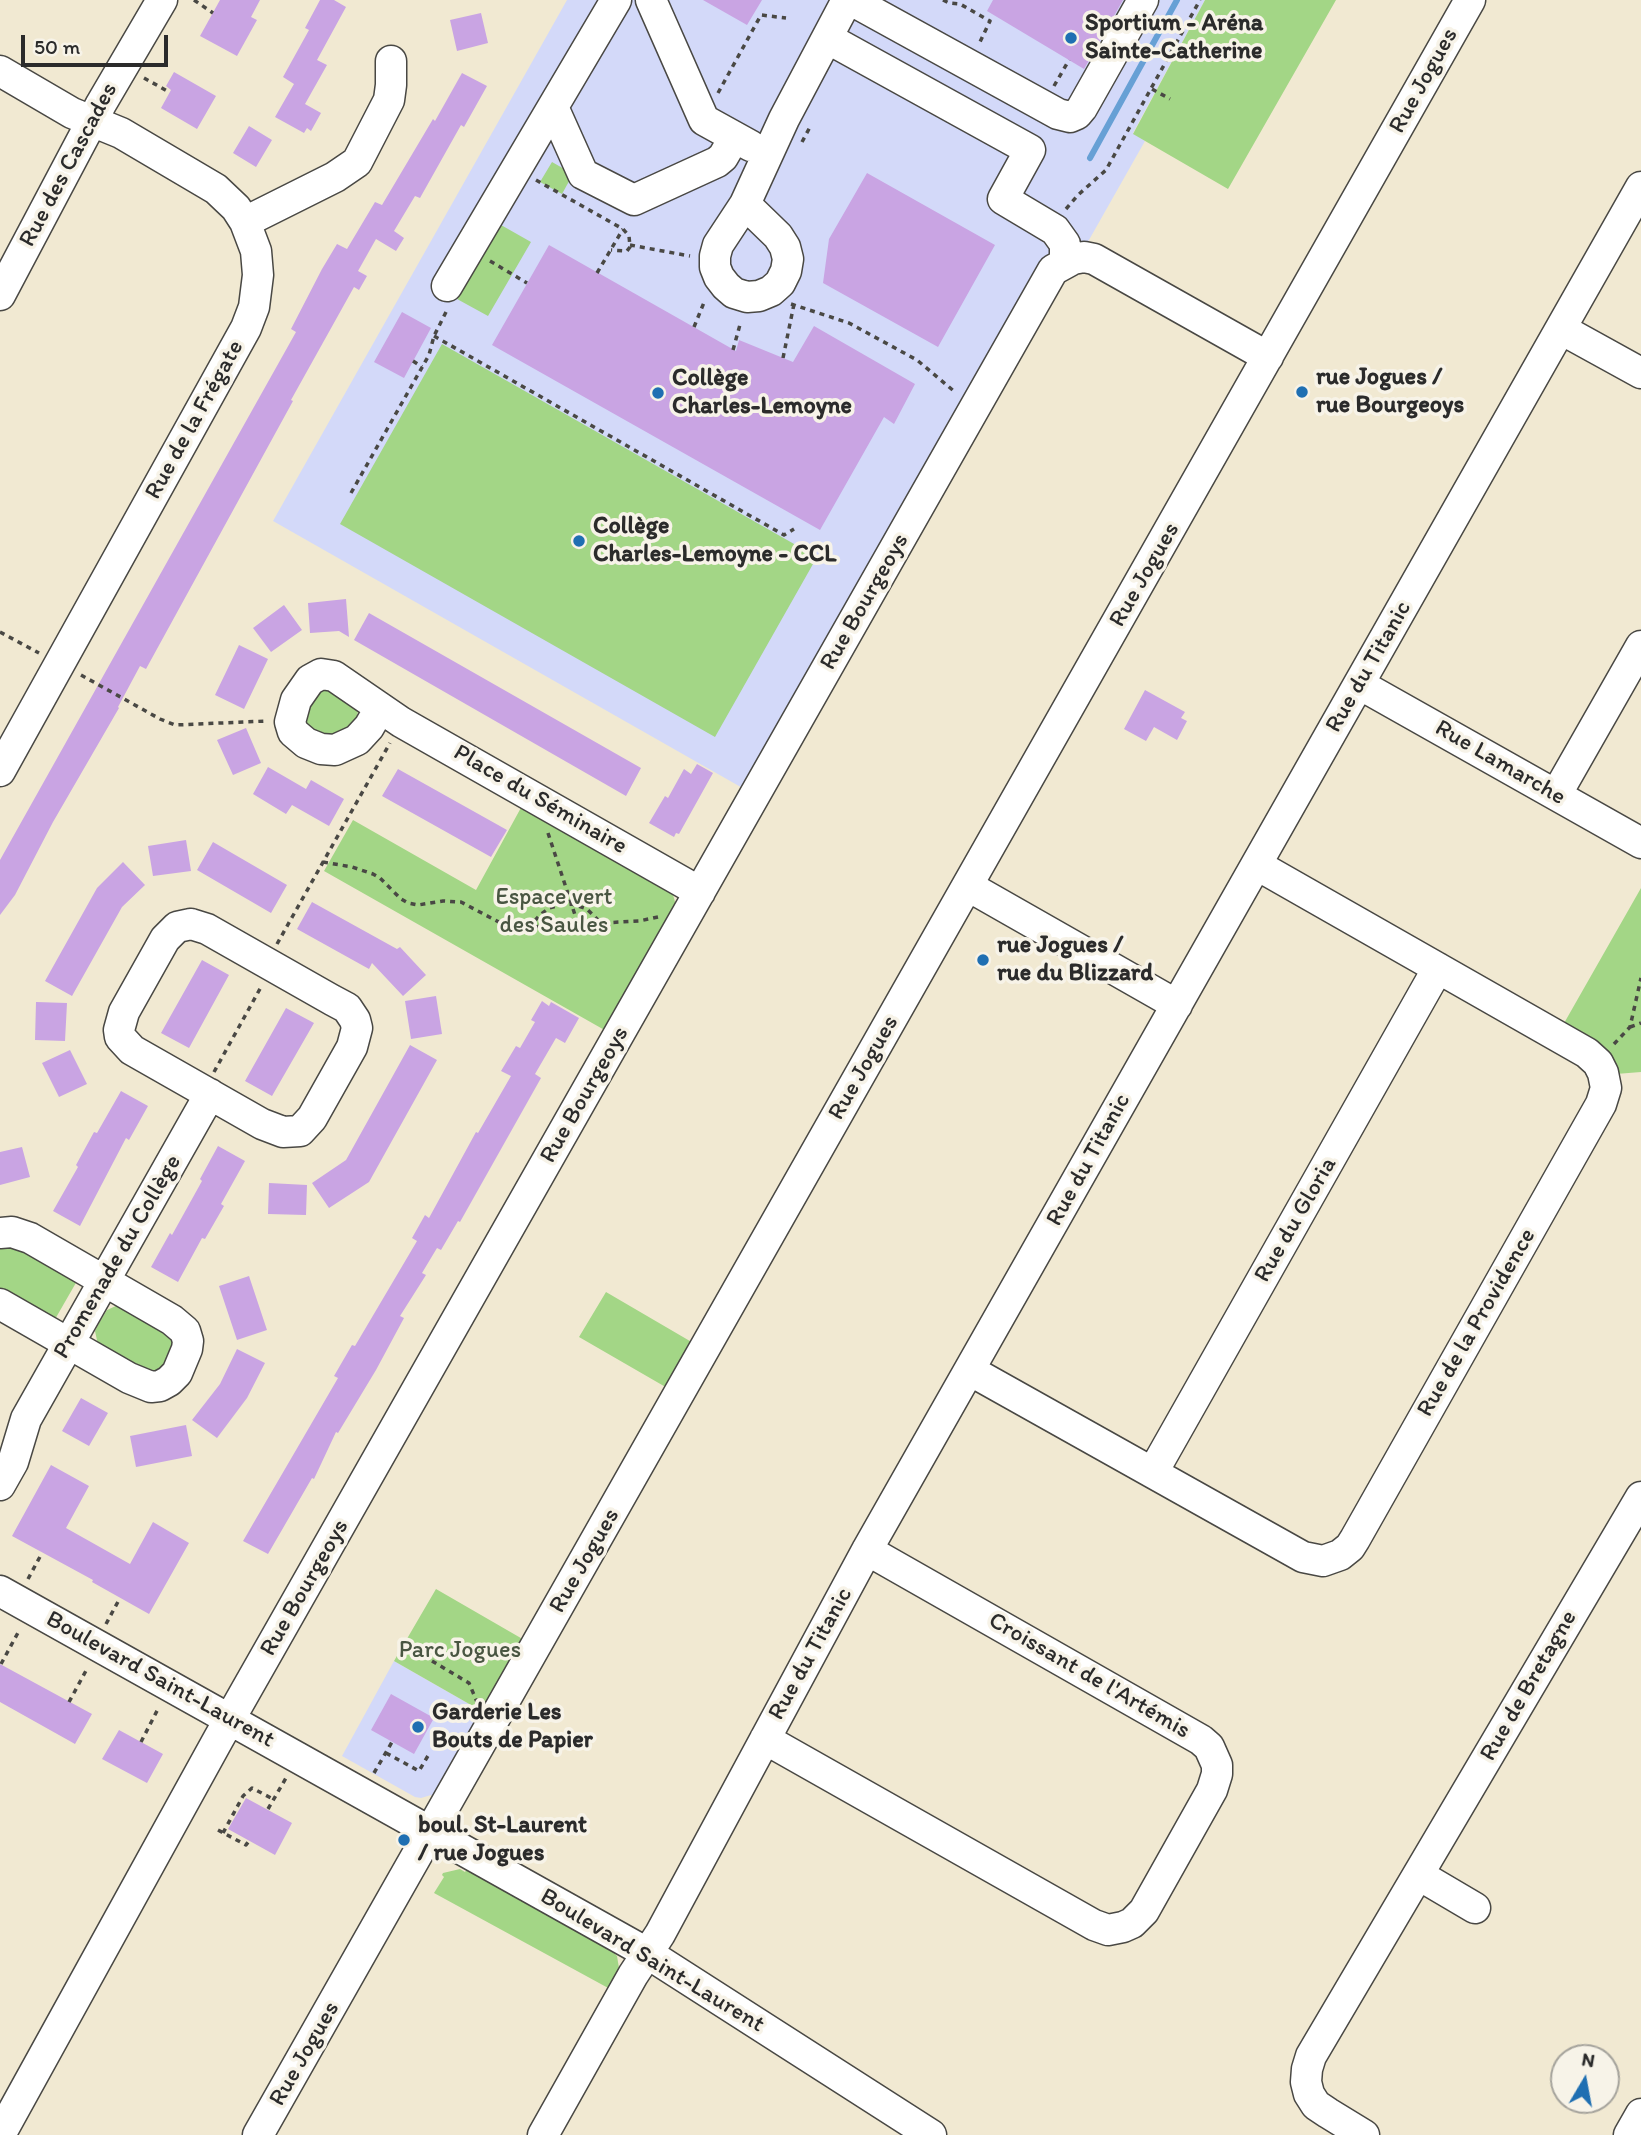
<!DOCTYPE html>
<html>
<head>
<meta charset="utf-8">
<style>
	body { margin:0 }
	#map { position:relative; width:1641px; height:2135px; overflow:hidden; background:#f1e9d2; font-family:Itim,sans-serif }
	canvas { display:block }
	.north { position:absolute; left:1550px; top:2044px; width:70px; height:70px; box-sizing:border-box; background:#f7f3e8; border:2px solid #a5a39c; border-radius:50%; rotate:10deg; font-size:19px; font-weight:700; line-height:28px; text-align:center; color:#2b2b2b }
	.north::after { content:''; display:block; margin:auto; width:24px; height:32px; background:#1f6fb2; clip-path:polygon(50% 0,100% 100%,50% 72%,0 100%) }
	.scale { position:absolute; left:21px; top:35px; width:147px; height:32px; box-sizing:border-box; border:4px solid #2b2b2b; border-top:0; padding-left:9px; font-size:21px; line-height:24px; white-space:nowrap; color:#2b2b2b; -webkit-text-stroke:5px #f7f3e8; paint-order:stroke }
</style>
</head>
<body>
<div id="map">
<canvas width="1641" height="2135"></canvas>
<div class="north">N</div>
<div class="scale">50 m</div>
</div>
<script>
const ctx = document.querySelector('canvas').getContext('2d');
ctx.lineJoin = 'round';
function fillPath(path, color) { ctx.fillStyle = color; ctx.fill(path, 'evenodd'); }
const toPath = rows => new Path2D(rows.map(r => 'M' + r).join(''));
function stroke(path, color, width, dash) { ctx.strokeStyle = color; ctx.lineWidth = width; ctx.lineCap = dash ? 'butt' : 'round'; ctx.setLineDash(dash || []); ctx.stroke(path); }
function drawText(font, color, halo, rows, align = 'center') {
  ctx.font = font + ' Itim,sans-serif'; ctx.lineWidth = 7; ctx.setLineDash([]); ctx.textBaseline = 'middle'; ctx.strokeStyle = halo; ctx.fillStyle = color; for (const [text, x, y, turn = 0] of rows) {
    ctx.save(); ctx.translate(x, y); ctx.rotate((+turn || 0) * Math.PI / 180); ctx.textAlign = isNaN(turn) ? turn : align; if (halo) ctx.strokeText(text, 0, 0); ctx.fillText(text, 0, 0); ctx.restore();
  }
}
const built = toPath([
	[567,0,1205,0,1133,133,1145,141,1085,247,746,790,273,521],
	[394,1661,485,1713,433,1798,431,1795,421,1798,415,1797,342,1756]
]);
const green = toPath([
	[1205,0,1336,0,1228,189,1133,134],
	[552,162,573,174,562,194,540,182],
	[501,225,531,242,488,316,457,299],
	[442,344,817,557,715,737,340,524],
	[322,686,359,707,356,720,338,739,304,728,302,713],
	[523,804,672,892,674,898,676,906,608,1032,324,871,353,820,476,890],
	[1641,888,1641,1072,1616,1074,1563,1025],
	[13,1244,77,1281,54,1321,0,1292,0,1247],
	[606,1292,695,1344,669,1389,579,1337],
	[118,1305,168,1331,175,1345,165,1368,153,1375,98,1345,95,1331,99,1323,107,1310],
	[436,1589,526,1641,485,1713,394,1661],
	[468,1868,610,1949,617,1956,619,1968,610,1989,434,1893,444,1877,442,1875,443,1873,460,1869,465,1872]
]);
const stream = toPath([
	[1090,158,1177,0]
]);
const building = toPath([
	[220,0,260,0,251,17,257,20,237,56,200,36],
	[320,0,334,0,346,7,317,60,327,65,305,104,321,113,311,131,307,128,304,133,275,117,294,84,283,77,309,30,305,28],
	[703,0,762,0,747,25],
	[993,0,1123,0,1084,69,987,11],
	[481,13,488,43,457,51,450,20],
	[174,72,216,96,197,129,161,108,171,90,166,86],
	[462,73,487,86,464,127,461,125,420,198,415,196,394,231,404,238,396,251,376,239,358,271,367,276,359,290,354,287,291,400,293,401,146,669,140,666,118,707,119,708,53,822,15,895,0,915,0,860,296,332,291,329,322,269,337,244,347,249,375,202,382,205,433,119,435,121],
	[249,126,272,140,256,167,233,153],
	[867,173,995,245,938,347,823,283,829,239],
	[549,245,736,351,739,340,793,362,814,326,915,384,894,424,884,417,820,530,492,345],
	[402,312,431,328,404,378,374,362],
	[346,599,349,637,339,631,310,633,308,603],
	[284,605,302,630,271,652,253,628],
	[369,613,641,768,626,796,354,640],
	[239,645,268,659,244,709,215,695],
	[1145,690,1185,712,1181,718,1187,721,1177,740,1154,727,1146,741,1124,729],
	[246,728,261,763,233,775,217,740],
	[697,764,713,773,679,834,676,833,674,837,649,823,665,796,668,798,684,769,691,774],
	[268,767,306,789,311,780,344,799,329,826,292,805,286,814,253,794],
	[398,769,507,830,491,857,382,796],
	[186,840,191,871,153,876,148,846],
	[213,842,287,885,271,913,197,870],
	[123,862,145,885,122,907,72,996,45,981,97,888],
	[312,902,397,949,400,947,426,975,403,996,372,963,369,969,297,929],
	[202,960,229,975,189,1048,161,1033],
	[436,996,442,1034,411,1039,405,1001],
	[542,1001,549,1006,551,1002,579,1018,565,1043,556,1038,535,1074,541,1078,460,1222,458,1221,441,1250,437,1248,422,1273,426,1275,400,1316,404,1318,376,1370,338,1433,336,1432,314,1479,312,1478,268,1554,243,1541,338,1378,334,1376,352,1345,355,1346,417,1241,412,1238,425,1215,429,1218,476,1132,478,1133,511,1076,501,1071,516,1046,520,1048,535,1022,531,1020],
	[36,1002,67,1003,65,1041,35,1040],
	[286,1008,314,1023,272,1096,245,1081],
	[410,1045,437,1060,369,1182,329,1208,312,1183,346,1160],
	[70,1050,87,1084,59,1097,42,1063],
	[121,1091,148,1106,129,1140,126,1138,80,1226,53,1211,78,1167,76,1165,94,1132,97,1133],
	[218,1146,245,1161,221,1204,224,1206,205,1239,202,1238,178,1282,151,1267,170,1233,172,1235,202,1181,200,1179],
	[22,1147,30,1177,0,1185,0,1152],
	[269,1183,307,1185,306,1215,268,1214],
	[249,1276,267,1330,237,1340,219,1286],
	[237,1349,265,1363,247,1398,217,1438,192,1420,220,1384],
	[81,1398,108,1413,89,1446,62,1431],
	[186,1425,192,1456,136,1467,130,1436],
	[51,1465,89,1486,66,1528,130,1564,153,1522,189,1543,149,1614,92,1582,93,1580,12,1536],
	[0,1664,92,1714,75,1744,0,1702],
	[391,1694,434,1718,414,1754,371,1730],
	[119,1730,163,1754,147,1783,102,1759],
	[246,1798,292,1823,275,1855,228,1829]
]);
const path = toPath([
	[194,0,213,13],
	[943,0,949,3,960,4,990,21,979,44],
	[144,78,169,92],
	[1054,86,1069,60],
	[1152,89,1170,99],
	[718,93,761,15,786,18],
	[802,142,810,127],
	[536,180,623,229,629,236,630,247,627,251,611,250],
	[1066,209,1078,195,1106,170,1200,0],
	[630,245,690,256],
	[490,261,527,283],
	[597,273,623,229],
	[791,304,849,323,917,360,955,392],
	[694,327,705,300],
	[434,336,784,535,794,529],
	[733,350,741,321],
	[783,358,794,304],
	[413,361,422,367],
	[351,493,429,355,434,336,448,308],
	[0,632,39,653],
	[81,675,160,719,175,725,267,721],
	[548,833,578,924],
	[323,862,352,867,373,874,380,878,401,899,408,903,418,905,443,901,461,902,510,928,639,921,658,917],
	[528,928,540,915,549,908,560,905,572,904,587,909,601,923],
	[277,944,390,743],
	[1630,1027,1641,1023],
	[1614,1044,1630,1027,1641,978],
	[214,1072,261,987],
	[28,1579,42,1553],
	[106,1624,120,1598],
	[432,1661,469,1683,477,1702],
	[1,1664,20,1629],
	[69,1702,88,1667],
	[141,1742,159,1707],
	[386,1753,419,1771,429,1754],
	[374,1773,392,1742],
	[268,1809,286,1778],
	[218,1830,246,1845,249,1841],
	[223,1833,243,1796,252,1788,273,1799]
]);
const minor = toPath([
	[651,0,704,120,751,146],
	[851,0,1058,114,1070,117,1077,114,1082,108,1143,0],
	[827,38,1030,150,1003,199,1055,230,1065,244,1065,262],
	[0,71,72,113,121,133,216,189,236,208,245,222,256,251,258,275,254,307,246,328,0,771],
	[553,107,583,174,634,200,717,162,723,157,734,138],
	[745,204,778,236,785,247,788,259,786,271,780,283,771,291,759,296,747,297,734,293,726,286,719,277,715,267,715,256,718,245,745,204],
	[745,204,784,119,847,0],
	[245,222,335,177,357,162,389,100,391,85,391,61],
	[447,286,616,0],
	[0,295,101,104,162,0],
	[1561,329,1641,373],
	[1359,684,1641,843],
	[380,708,369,727,357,740,335,750,321,749,306,743,293,732,290,722,296,700,310,680,321,674,334,676,401,722,700,892],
	[1556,795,1641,646],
	[968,886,1177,1005],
	[191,924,207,929,332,1000,347,1008,355,1020,357,1028,352,1047,312,1118,300,1131,283,1132,262,1124,132,1050,120,1037,119,1030,124,1012,165,939,177,927,191,924],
	[0,1233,12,1232,30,1238,172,1320,185,1331,188,1341,187,1349,177,1373,169,1381,160,1386,151,1387,129,1378,0,1304],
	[971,1371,1303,1557,1323,1561,1340,1555,1350,1547,1355,1539,1601,1104,1606,1088,1603,1073,1598,1063,1587,1053,1257,865],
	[1153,1472,1438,968],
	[0,1485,13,1462,26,1419,210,1094],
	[0,1591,647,1953,931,2135],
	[765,1739,1094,1925,1108,1930,1123,1927,1132,1923,1144,1911,1212,1790,1217,1774,1217,1765,1209,1747,1201,1740,867,1550],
	[1419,1875,1475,1908],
	[0,2135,219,1738,1053,270,1073,259,1084,257,1094,259,1268,357],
	[258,2135,1470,0],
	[543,2135,633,1975,660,1934,867,1550,1641,187],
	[1364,2135,1328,2113,1316,2105,1309,2094,1306,2082,1307,2069,1311,2056,1641,1497],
	[1629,2135,1641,2114]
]);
const markers = [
	[1071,38,7,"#1f6fb2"],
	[1302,392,7,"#1f6fb2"],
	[658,393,7,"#1f6fb2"],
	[579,541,7,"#1f6fb2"],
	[983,960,7,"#1f6fb2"],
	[418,1727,7,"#1f6fb2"],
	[404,1840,7,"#1f6fb2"]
];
const poiNames = [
	["Sportium - Aréna",1085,24],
	["Sainte-Catherine",1085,52],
	["rue Jogues /",1316,378],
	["rue Bourgeoys",1316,406],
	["Collège",672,379],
	["Charles-Lemoyne",672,407],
	["Collège",593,527],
	["Charles-Lemoyne - CCL",593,555],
	["rue Jogues /",997,946],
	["rue du Blizzard",997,974],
	["Garderie Les",432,1713],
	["Bouts de Papier",432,1741],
	["boul. St-Laurent",418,1826],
	["/ rue Jogues",418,1854]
];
const streetNames = [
	["Rue Jogues",1424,81,-61],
	["Rue des Cascades",69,165,-62],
	["Rue de la Frégate",195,420,-61],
	["Rue Jogues",1145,575,-60],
	["Rue Bourgeoys",865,602,-60],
	["Rue du Titanic",1369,667,-60],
	["Rue Lamarche",1500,763,30],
	["Place du Séminaire",540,800,30],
	["Rue Jogues",864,1068,-60],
	["Rue Bourgeoys",585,1095,-60],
	["Rue du Titanic",1089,1160,-61],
	["Rue du Gloria",1296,1220,-60],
	["Promenade du Collège",118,1257,-60],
	["Rue de la Providence",1477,1323,-60],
	["Rue Jogues",585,1561,-60],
	["Rue Bourgeoys",305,1588,-60],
	["Rue du Titanic",811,1654,-61],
	["Croissant de l'Artémis",1089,1676,30],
	["Boulevard Saint-Laurent",160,1680,29],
	["Rue de Bretagne",1529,1686,-60],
	["Boulevard Saint-Laurent",652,1961,31],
	["Rue Jogues",305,2054,-60]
];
const parkNames = [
	["Espace vert",554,898],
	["des Saules",554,926],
	["Parc Jogues",460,1651]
];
fillPath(built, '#d3d9f9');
fillPath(green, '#a3d686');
stroke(stream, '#67a0d5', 6);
fillPath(building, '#c9a4e3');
stroke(minor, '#494844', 33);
stroke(path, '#494844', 3.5, [5, 5]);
stroke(minor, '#fff', 30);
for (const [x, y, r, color] of markers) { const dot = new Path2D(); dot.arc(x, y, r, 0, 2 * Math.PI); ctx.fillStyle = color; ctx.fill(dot); stroke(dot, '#f7f3e8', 2.5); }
drawText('bold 24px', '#2b2b2b', '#f7f3e8', poiNames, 'left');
drawText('24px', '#2b2b2b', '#f7f3e8', streetNames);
drawText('24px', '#495642', '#f7f3e8', parkNames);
</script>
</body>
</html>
